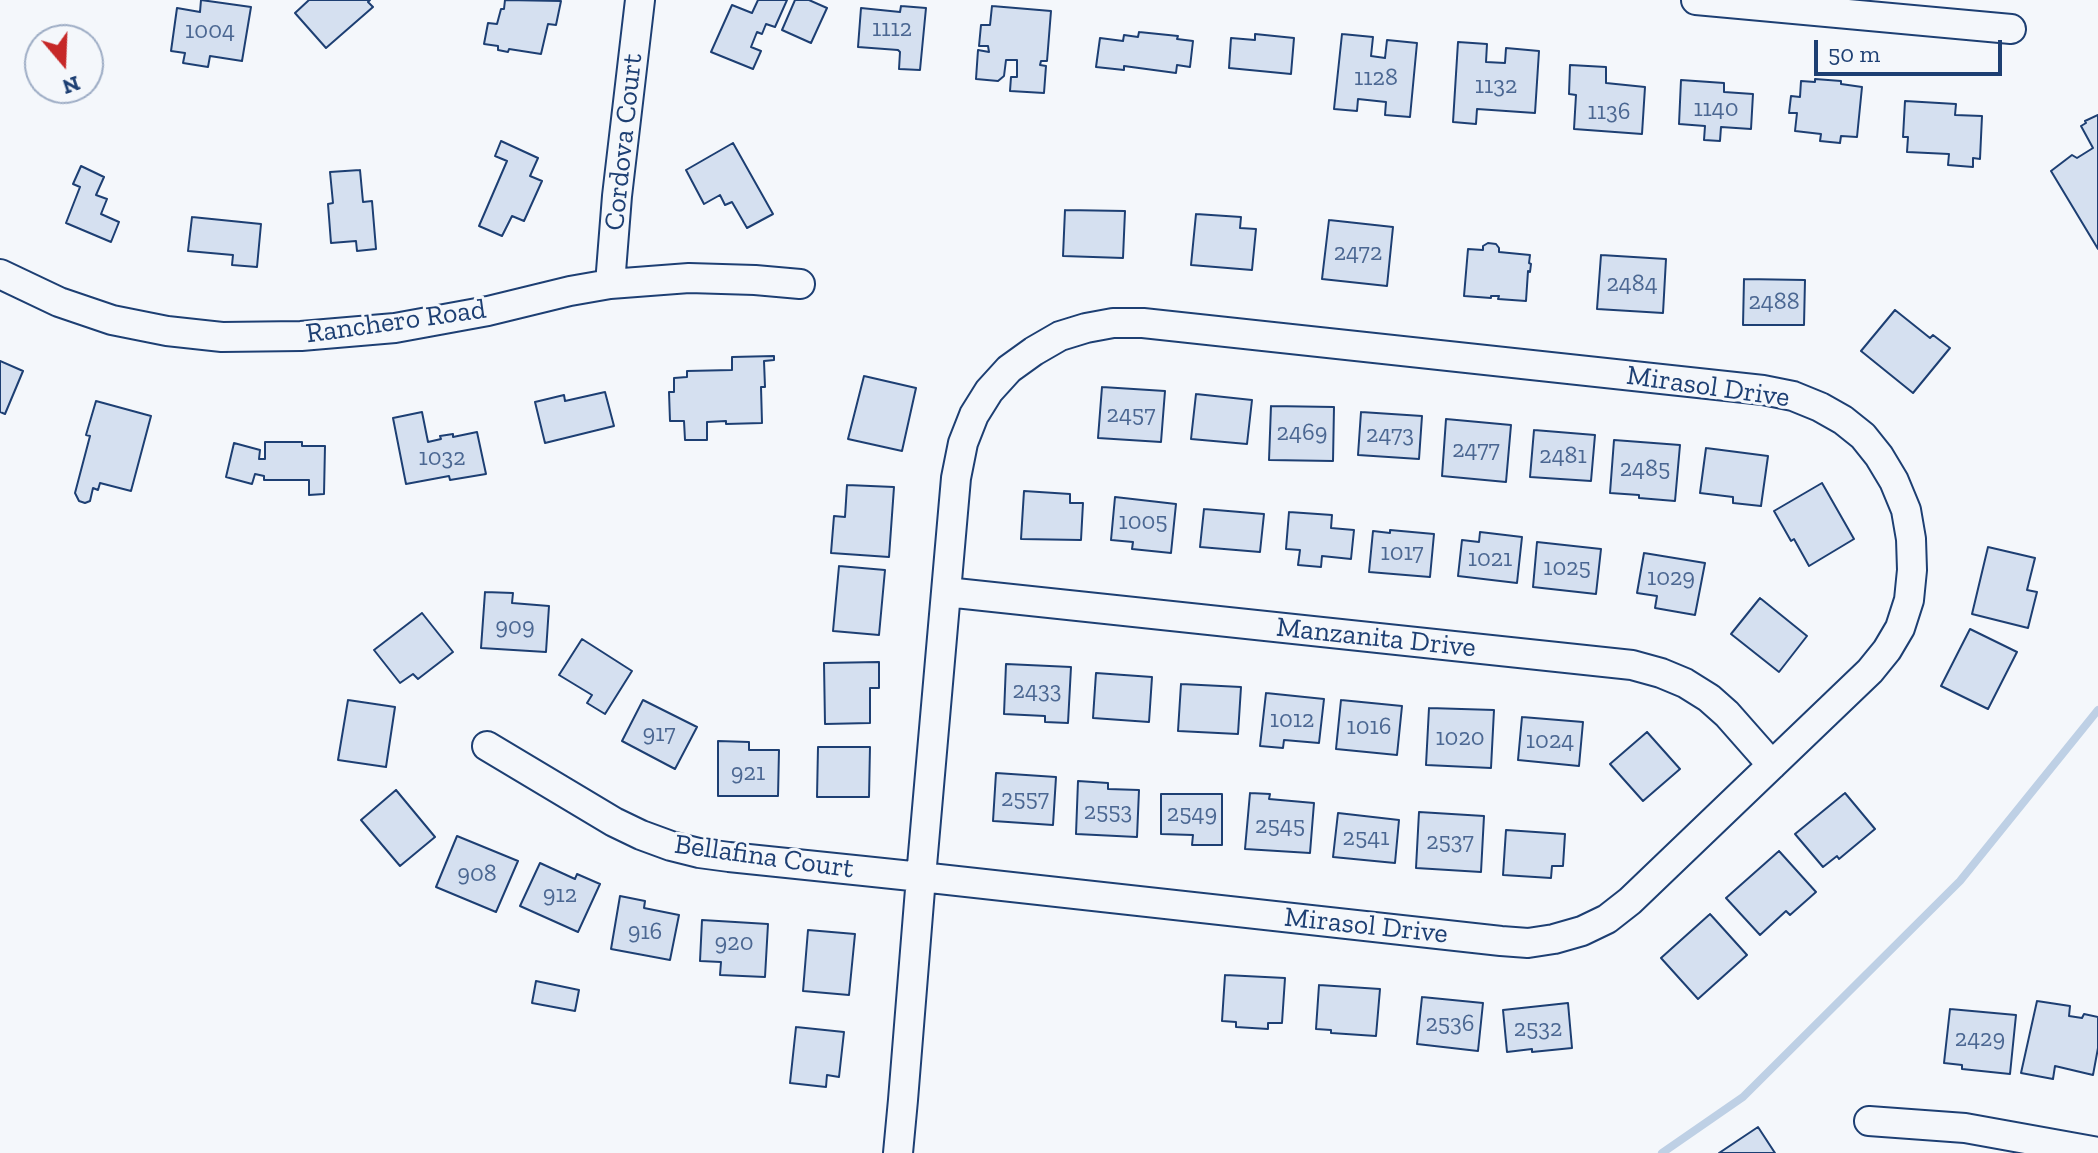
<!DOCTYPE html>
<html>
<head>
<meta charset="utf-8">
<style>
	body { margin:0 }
	#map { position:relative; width:2098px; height:1153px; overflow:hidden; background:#f4f7fb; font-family:"Zilla Slab",serif }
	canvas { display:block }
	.north { position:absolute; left:24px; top:24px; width:80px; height:80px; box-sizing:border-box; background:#f4f7fb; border:2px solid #9eadc5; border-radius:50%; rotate:161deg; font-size:22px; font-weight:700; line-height:32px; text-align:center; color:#1d3f73 }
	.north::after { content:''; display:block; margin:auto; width:28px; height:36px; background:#c62828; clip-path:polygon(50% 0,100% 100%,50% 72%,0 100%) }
	.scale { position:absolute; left:1814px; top:40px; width:188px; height:36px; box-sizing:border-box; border:4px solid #1d3f73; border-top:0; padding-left:10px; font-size:24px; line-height:28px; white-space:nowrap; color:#1d3f73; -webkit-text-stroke:6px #f4f7fb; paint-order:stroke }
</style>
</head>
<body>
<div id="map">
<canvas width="2098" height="1153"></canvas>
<div class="north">N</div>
<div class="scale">50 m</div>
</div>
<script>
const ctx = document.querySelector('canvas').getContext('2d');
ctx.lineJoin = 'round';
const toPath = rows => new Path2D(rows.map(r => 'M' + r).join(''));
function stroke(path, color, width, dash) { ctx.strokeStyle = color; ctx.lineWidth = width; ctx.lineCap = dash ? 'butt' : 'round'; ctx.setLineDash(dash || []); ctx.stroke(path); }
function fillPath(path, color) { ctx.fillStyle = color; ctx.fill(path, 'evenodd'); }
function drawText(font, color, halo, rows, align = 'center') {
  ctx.font = font + ' "Zilla Slab",serif'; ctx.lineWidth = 6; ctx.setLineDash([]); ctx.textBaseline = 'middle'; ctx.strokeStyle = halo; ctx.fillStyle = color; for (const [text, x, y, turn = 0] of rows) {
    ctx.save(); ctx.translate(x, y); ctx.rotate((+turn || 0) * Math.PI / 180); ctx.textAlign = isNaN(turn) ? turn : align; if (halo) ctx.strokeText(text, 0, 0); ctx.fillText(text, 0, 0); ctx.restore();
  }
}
const stream = toPath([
	[1662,1153,1743,1097,1960,881,2098,710]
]);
const building = toPath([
	[201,0,251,7,242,61,210,56,208,67,183,63,185,53,171,51,177,8,200,12,201,0],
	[309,0,370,0,368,2,373,7,326,48,295,13,309,0],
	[505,0,561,1,556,25,548,24,541,54,509,49,508,52,498,50,498,46,484,44,488,23,497,24,501,9,504,9,505,0],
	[758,0,787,0,775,27,766,24,762,34,757,32,751,47,761,51,753,69,711,52,732,5,752,13,758,0],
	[795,0,809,0,827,8,811,43,782,30,795,0],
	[901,6,926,8,920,70,899,69,900,52,898,50,858,47,861,8,900,12,901,6],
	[992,6,1051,11,1047,61,1041,61,1040,65,1046,66,1044,93,1010,91,1011,77,1017,77,1017,60,1006,60,1004,76,998,81,976,79,978,50,989,52,988,46,979,46,981,25,990,25,992,6],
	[1139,32,1178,36,1177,39,1193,41,1190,67,1177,65,1176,73,1124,66,1124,70,1096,67,1100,38,1123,41,1124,35,1138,37,1139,32],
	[1255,34,1294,38,1291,74,1229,68,1231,38,1255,40,1255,34],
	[1342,34,1373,37,1371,56,1385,58,1387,40,1417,43,1410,117,1385,115,1386,102,1358,99,1357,111,1334,109,1342,34],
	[1458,42,1487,44,1486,62,1505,63,1506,48,1539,51,1535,113,1477,109,1476,124,1453,122,1458,42],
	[1570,65,1606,67,1606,83,1645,87,1642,134,1574,129,1576,95,1569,94,1570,65],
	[1815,79,1841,81,1841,84,1862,87,1857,137,1841,136,1840,143,1820,141,1821,134,1795,131,1797,113,1789,113,1791,96,1800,97,1801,81,1815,82,1815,79],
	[1681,80,1724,83,1724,92,1753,94,1751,129,1721,127,1720,141,1704,140,1705,126,1679,124,1681,80],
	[1905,101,1956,104,1955,115,1982,116,1980,159,1973,158,1973,167,1948,165,1949,154,1907,152,1908,137,1903,137,1905,101],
	[2098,115,2098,249,2051,171,2072,155,2077,158,2093,148,2081,126,2086,123,2085,121,2098,115],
	[501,141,538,158,530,176,542,181,524,221,512,216,502,236,479,226,507,161,495,156,501,141],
	[733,143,773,214,747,228,732,202,725,205,720,195,704,204,686,170,733,143],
	[81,166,104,177,96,195,107,199,101,214,119,222,111,242,66,223,80,187,73,184,81,166],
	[360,170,363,202,372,201,376,249,357,251,356,241,331,243,328,204,333,203,330,172,360,170],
	[1065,210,1125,211,1123,258,1063,256,1065,210],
	[1196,214,1241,217,1240,228,1256,229,1252,270,1191,265,1196,214],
	[192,217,261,224,257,267,232,265,233,255,188,251,192,217],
	[1329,220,1393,227,1387,286,1322,279,1329,220],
	[1488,243,1496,244,1499,248,1499,252,1530,255,1529,263,1531,264,1530,272,1528,271,1526,301,1498,299,1499,296,1491,296,1491,298,1464,296,1468,249,1483,250,1483,246,1488,243],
	[1601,255,1666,259,1663,313,1597,309,1601,255],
	[1744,279,1805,280,1804,325,1743,325,1744,279],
	[1895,310,1930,338,1933,335,1950,348,1913,393,1861,351,1895,310],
	[774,356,774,360,764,361,765,387,761,387,762,423,726,424,726,421,707,422,707,440,685,440,684,421,670,421,669,392,674,392,674,378,687,377,687,371,732,370,732,357,774,356],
	[0,361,23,371,5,414,0,412,0,361],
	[864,376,916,388,902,451,848,439,864,376],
	[1102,387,1165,391,1161,442,1098,438,1102,387],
	[605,392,614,426,545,443,535,402,564,395,565,401,605,392],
	[1196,394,1252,400,1247,444,1191,439,1196,394],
	[96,401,151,416,131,491,100,483,98,490,93,488,90,501,85,503,79,501,75,493,90,436,86,435,96,401],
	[1271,406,1334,407,1333,461,1269,460,1271,406],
	[422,412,428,442,441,439,440,436,453,434,453,437,477,432,486,474,450,480,449,476,406,484,393,418,422,412],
	[1361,412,1422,416,1419,459,1358,455,1361,412],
	[1446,419,1511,425,1506,482,1442,476,1446,419],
	[1534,430,1595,435,1591,481,1530,477,1534,430],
	[1614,440,1680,445,1675,501,1639,498,1639,495,1610,493,1614,440],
	[265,442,302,442,302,446,325,446,324,494,309,495,309,480,264,480,264,476,255,474,252,484,226,477,234,443,260,450,259,459,265,459,265,442],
	[1706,448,1768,456,1761,506,1733,503,1733,497,1700,493,1706,448],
	[1822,483,1854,539,1809,566,1794,539,1791,541,1774,511,1822,483],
	[847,485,894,487,889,557,831,553,834,516,845,517,847,485],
	[1024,491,1070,494,1070,503,1083,503,1081,540,1021,539,1024,491],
	[1115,497,1176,504,1171,553,1132,549,1133,542,1111,540,1115,497],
	[1204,509,1264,514,1260,552,1200,547,1204,509],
	[1289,512,1332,515,1331,528,1354,530,1351,559,1322,556,1321,567,1298,565,1300,550,1286,549,1289,512],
	[1390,530,1434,534,1430,577,1369,572,1373,531,1390,533,1390,530],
	[1480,532,1522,537,1517,583,1458,576,1462,540,1479,542,1480,532],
	[1537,542,1601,549,1596,594,1533,587,1537,542],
	[1988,547,2035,558,2027,590,2037,592,2028,628,1972,614,1988,547],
	[1644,553,1705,563,1695,615,1655,608,1657,596,1637,593,1644,553],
	[839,566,885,570,879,635,833,631,839,566],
	[485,592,513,593,512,603,549,606,546,652,481,648,485,592],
	[1760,598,1807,636,1779,672,1731,634,1760,598],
	[422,613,453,652,418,679,413,674,400,683,374,650,422,613],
	[1970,629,2017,652,1988,709,1941,686,1970,629],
	[582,639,632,671,605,714,587,703,592,695,559,675,582,639],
	[879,662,879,688,870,688,870,723,825,724,824,663,879,662],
	[1006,664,1071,667,1068,723,1045,722,1045,716,1004,714,1006,664],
	[1096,673,1152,677,1149,722,1093,718,1096,673],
	[1181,684,1241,687,1238,734,1178,731,1181,684],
	[1266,693,1324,699,1319,743,1284,740,1283,748,1260,746,1266,693],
	[348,700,395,707,386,767,338,760,348,700],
	[643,700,697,727,675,769,622,741,643,700],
	[1341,700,1402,706,1397,755,1336,749,1341,700],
	[1429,708,1494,710,1491,768,1426,765,1429,708],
	[1522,717,1583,722,1579,766,1518,760,1522,717],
	[1647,732,1680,769,1643,801,1610,764,1647,732],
	[718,741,749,742,749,750,779,750,778,796,718,796,718,741],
	[818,747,870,747,869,797,817,797,818,747],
	[996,773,1056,777,1053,825,993,821,996,773],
	[1078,781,1108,783,1108,789,1139,790,1137,837,1076,834,1078,781],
	[396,790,435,837,400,866,361,820,396,790],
	[1250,793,1270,794,1269,799,1314,803,1310,853,1245,849,1250,793],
	[1845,793,1875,829,1839,859,1837,856,1823,867,1795,834,1845,793],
	[1161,794,1222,794,1222,845,1192,845,1193,835,1161,834,1161,794],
	[1419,812,1484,816,1481,872,1416,868,1419,812],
	[1338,813,1399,820,1395,863,1333,857,1338,813],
	[1506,830,1565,834,1563,866,1552,866,1551,878,1503,875,1506,830],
	[457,836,518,861,496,912,436,887,457,836],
	[1779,851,1816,892,1790,915,1786,911,1760,935,1726,898,1779,851],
	[540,863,575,879,577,874,600,884,578,932,520,906,540,863],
	[620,896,645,901,644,908,679,915,670,960,611,949,620,896],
	[1710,914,1747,955,1698,999,1661,958,1710,914],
	[702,920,768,924,765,977,720,975,721,962,700,961,702,920],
	[808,930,855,934,849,995,803,991,808,930],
	[1225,975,1285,978,1282,1023,1268,1023,1268,1029,1236,1027,1236,1022,1222,1021,1225,975],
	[536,981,579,990,575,1011,532,1003,536,981],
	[1319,985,1380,989,1376,1036,1331,1033,1331,1030,1316,1029,1319,985],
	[1422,997,1483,1003,1478,1051,1417,1044,1422,997],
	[2037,1001,2070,1006,2069,1016,2082,1018,2084,1014,2098,1017,2098,1048,2093,1075,2055,1066,2053,1079,2021,1073,2037,1001],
	[1568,1003,1572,1048,1532,1052,1532,1049,1507,1052,1503,1010,1568,1003],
	[1950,1009,2016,1015,2010,1074,1962,1069,1962,1065,1944,1063,1950,1009],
	[796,1027,844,1032,839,1077,827,1075,826,1087,790,1083,796,1027],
	[1758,1127,1775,1153,1719,1153,1758,1127]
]);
const minor = toPath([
	[1696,0,2011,29],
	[0,274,59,302,112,320,167,331,222,337,301,336,395,328,488,311,570,291,610,284,689,278,755,280,800,284],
	[610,284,617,196,640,0],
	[946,592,1632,665,1661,673,1685,683,1709,698,1727,714,1772,765],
	[487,746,614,822,641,835,671,846,699,853,729,857,864,871,921,877,1501,941,1528,943,1554,939,1582,931,1607,919,1630,901,1870,671,1887,650,1900,628,1909,600,1912,570,1911,539,1906,510,1894,481,1879,456,1863,436,1843,420,1820,407,1793,396,1763,390,1143,323,1113,323,1086,328,1060,336,1034,351,1009,369,989,391,974,415,963,443,956,478,921,877,903,1100,898,1153],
	[1869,1121,1965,1128,2098,1152]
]);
const numberNames = [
	["1112",892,29],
	["1004",210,31],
	["1128",1376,78],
	["1132",1496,86],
	["1140",1716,109],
	["1136",1609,112],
	["2472",1358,253],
	["2484",1632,284],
	["2488",1774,302],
	["2457",1131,415],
	["2469",1302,433],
	["2473",1390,435],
	["2477",1476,450],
	["2481",1563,456],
	["1032",442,458],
	["2485",1645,469],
	["1005",1143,522],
	["1017",1402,553],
	["1021",1490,559],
	["1025",1567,568],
	["1029",1671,578],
	["909",515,627],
	["2433",1037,691],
	["1012",1292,720],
	["1016",1369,727],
	["917",659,734],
	["1020",1460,738],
	["1024",1550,741],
	["921",748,773],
	["2557",1025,799],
	["2553",1108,812],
	["2549",1192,814],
	["2545",1280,826],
	["2541",1366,838],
	["2537",1450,842],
	["908",477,874],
	["912",560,895],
	["916",645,932],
	["920",734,943],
	["2536",1450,1024],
	["2532",1538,1029],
	["2429",1980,1039]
];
const streetNames = [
	["Cordova Court",624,142,-84],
	["Ranchero Road",396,322,-8],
	["Mirasol Drive",1708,387,8],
	["Manzanita Drive",1376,638,6],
	["Bellafina Court",764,857,8],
	["Mirasol Drive",1366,926,6]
];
stroke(stream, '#bed0e5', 8);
fillPath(building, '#d5e0f0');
stroke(building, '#1d3f73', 2);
stroke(minor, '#1d3f73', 32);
stroke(minor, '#f4f7fb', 28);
drawText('24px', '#4b6792', null, numberNames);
drawText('28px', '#1d3f73', '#f4f7fb', streetNames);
</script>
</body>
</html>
